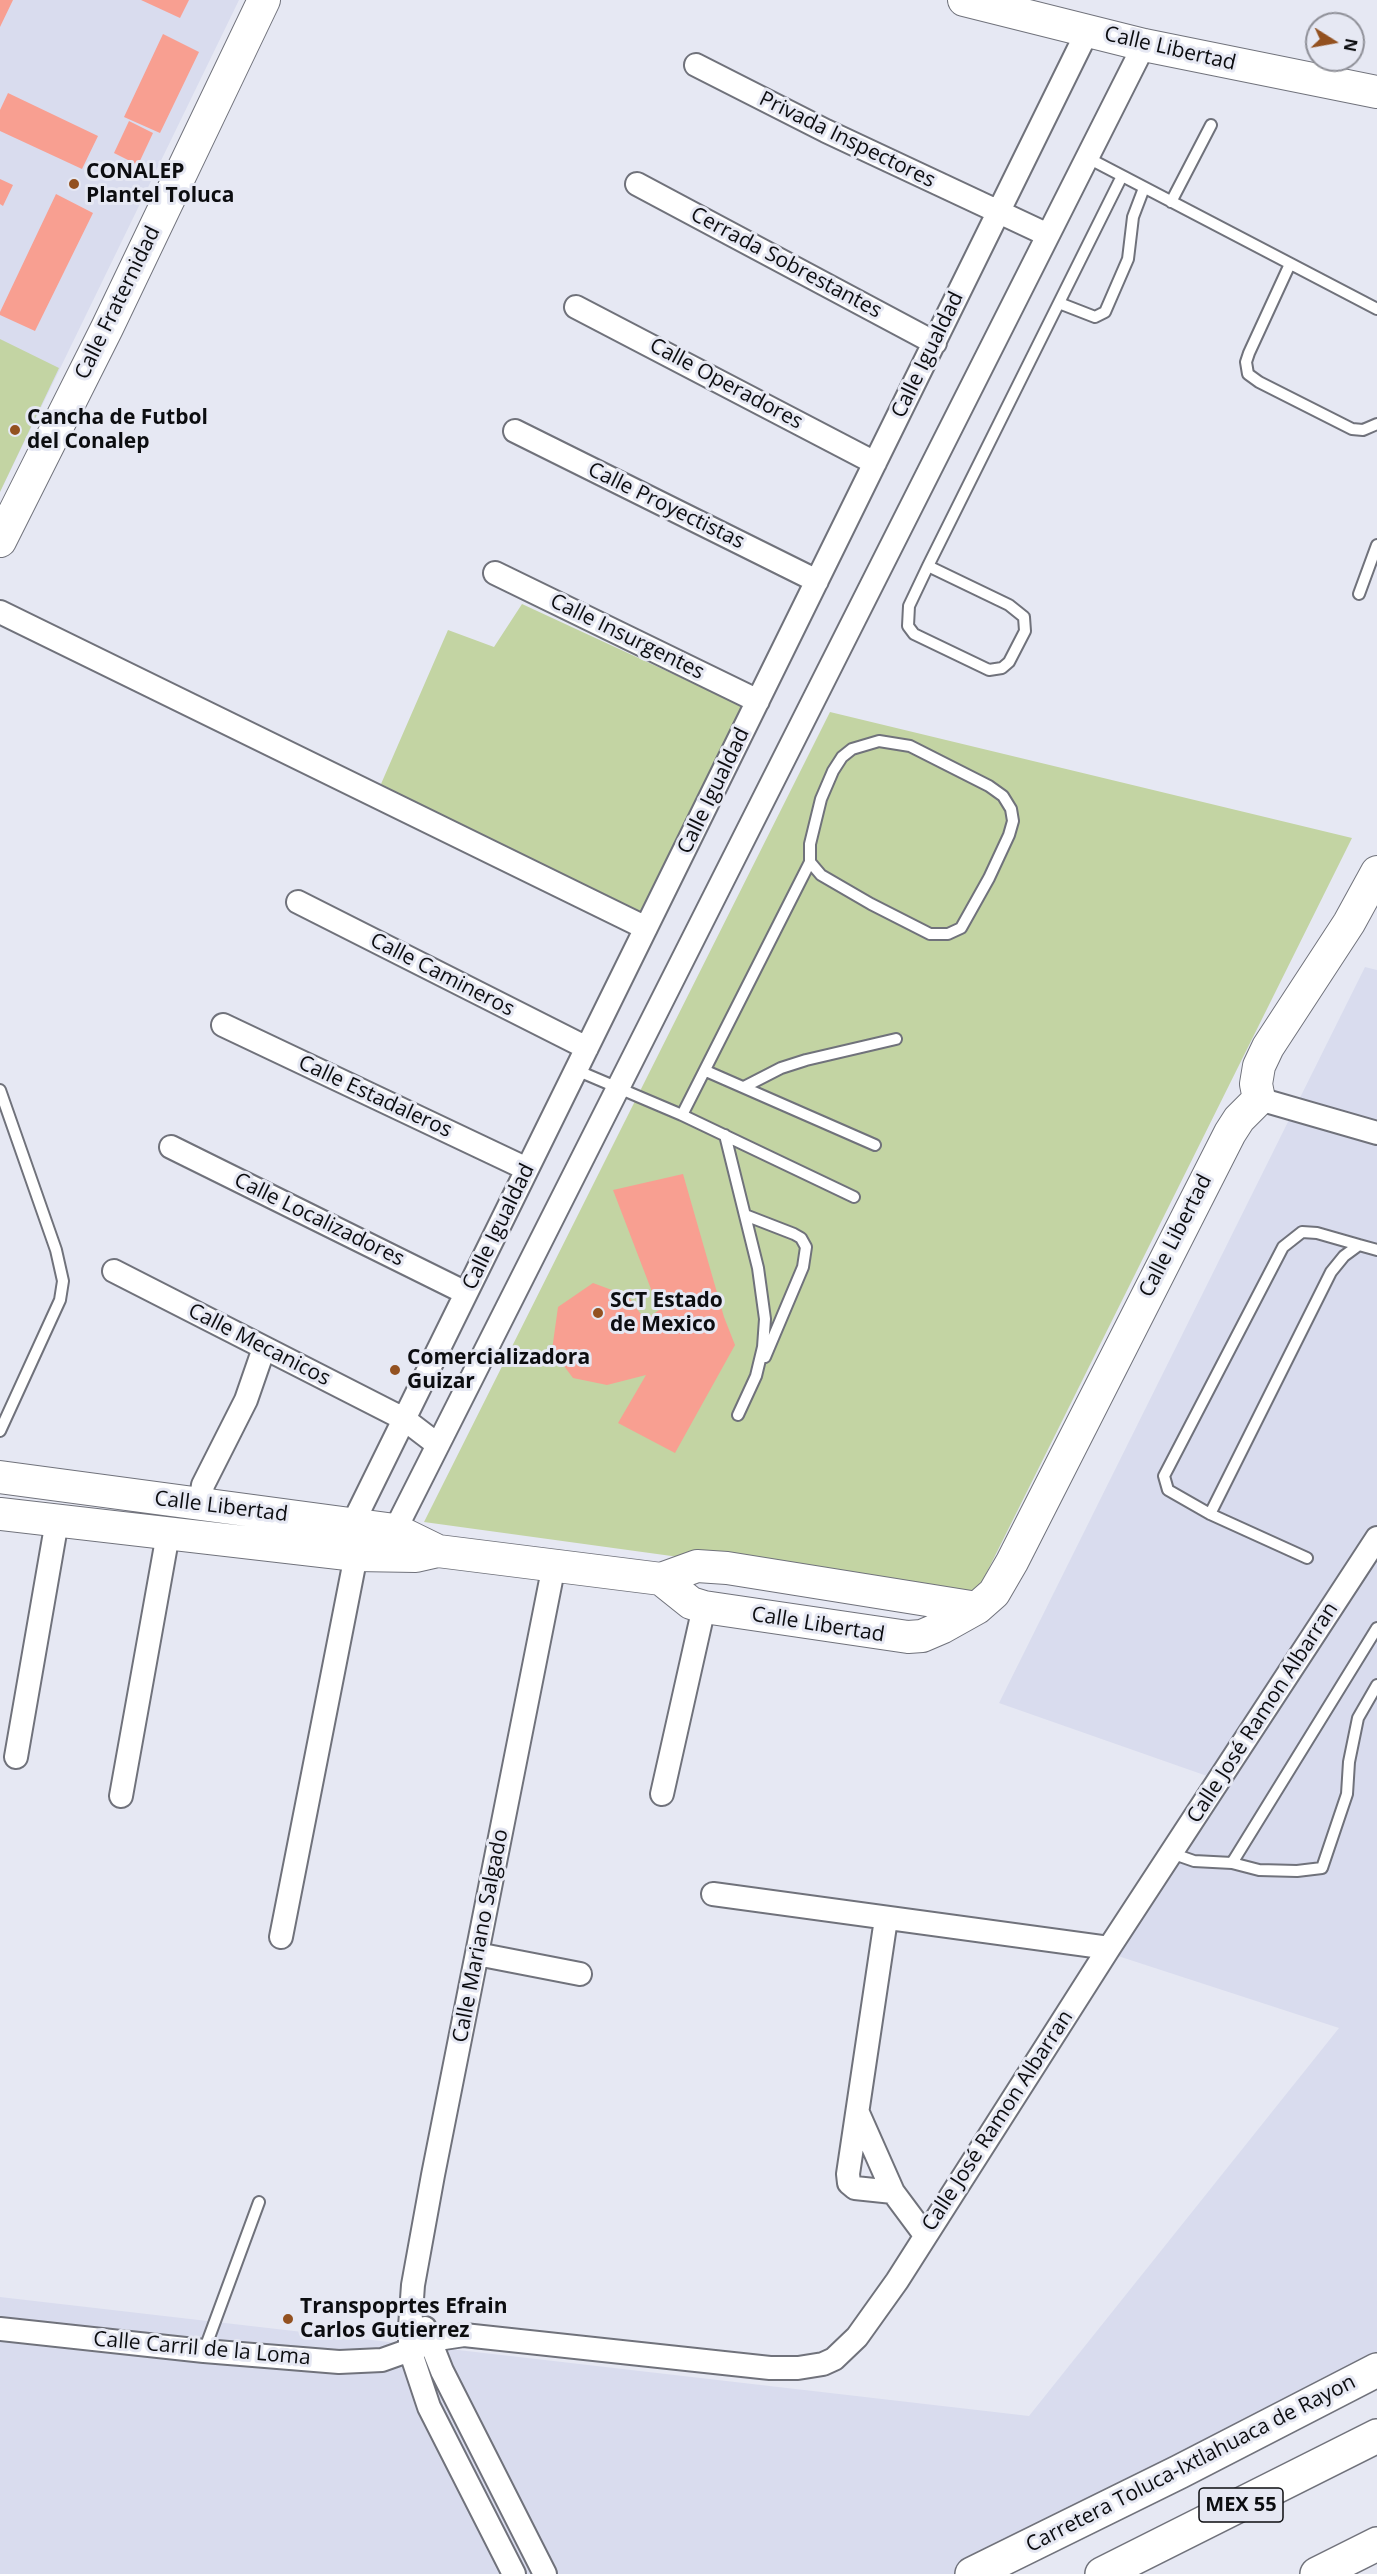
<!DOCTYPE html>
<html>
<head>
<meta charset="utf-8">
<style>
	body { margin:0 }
	#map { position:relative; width:1377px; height:2574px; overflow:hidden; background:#e6e8f3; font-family:"Open Sans",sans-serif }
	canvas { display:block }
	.north { position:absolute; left:1305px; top:12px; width:60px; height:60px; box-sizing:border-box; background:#e6e8f3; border:2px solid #8f9098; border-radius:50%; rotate:101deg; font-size:16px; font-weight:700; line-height:24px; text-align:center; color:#0c0d10 }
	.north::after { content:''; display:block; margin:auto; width:21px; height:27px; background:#935120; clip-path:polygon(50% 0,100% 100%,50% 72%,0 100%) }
</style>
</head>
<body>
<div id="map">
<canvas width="1377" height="2574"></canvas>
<div class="north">N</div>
</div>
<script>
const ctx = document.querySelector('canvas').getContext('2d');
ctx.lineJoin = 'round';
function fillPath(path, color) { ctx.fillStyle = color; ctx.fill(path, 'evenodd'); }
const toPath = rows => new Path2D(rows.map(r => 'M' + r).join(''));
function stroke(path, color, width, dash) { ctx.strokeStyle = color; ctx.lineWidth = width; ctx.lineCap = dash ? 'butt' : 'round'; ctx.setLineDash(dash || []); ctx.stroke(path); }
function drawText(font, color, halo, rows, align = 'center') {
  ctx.font = font + ' "Open Sans",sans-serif'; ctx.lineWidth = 6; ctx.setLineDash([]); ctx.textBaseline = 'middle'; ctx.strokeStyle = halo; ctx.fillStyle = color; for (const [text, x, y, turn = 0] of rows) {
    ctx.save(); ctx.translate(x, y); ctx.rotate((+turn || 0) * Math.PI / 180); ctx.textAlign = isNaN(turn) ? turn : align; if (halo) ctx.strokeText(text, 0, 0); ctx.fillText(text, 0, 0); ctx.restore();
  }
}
const built = toPath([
	[0,0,239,0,0,492],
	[1365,967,1377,970,1377,2359,957,2574,0,2574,0,2297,1029,2416,1339,2028,1118,1956,1227,1783,999,1703]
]);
const green = toPath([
	[0,339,59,368,0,492],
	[522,604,753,711,647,924,381,784,448,630,494,647],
	[830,712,1352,838,976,1594,708,1561,424,1522]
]);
const building = toPath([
	[0,0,13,0,0,27],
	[141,0,189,0,180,18],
	[163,34,199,52,160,133,124,117],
	[8,93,98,136,82,169,0,131,0,110],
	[129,121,153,133,138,165,114,153],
	[0,179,13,185,3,206,0,204],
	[56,194,93,213,35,331,0,315,0,312],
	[683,1174,724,1317,735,1345,675,1453,618,1423,646,1375,607,1385,573,1378,552,1350,558,1307,593,1283,628,1296,645,1320,659,1310,613,1190]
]);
const lane = toPath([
	[1088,158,1377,309],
	[1171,202,1211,125],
	[1290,264,1249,353,1246,362,1248,374,1259,382,1352,429,1363,430,1377,424],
	[1059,303,1095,317,1105,312,1128,259,1133,217,1144,188],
	[928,566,1009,605,1024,617,1025,631,1009,662,1002,668,989,670,914,634,908,626,909,606,928,566,1122,176],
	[1359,594,1377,545],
	[576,1070,682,1115,854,1197],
	[706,1071,875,1145],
	[744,1087,781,1068,806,1060,896,1039],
	[0,1090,56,1250,63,1281,60,1300,0,1431],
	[682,1115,810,862,810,844,821,799,833,771,842,757,852,749,879,741,910,746,989,786,1003,796,1011,809,1013,821,1009,835,989,878,961,928,948,934,930,934,871,904,821,875,810,862],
	[725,1135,758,1268,765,1319,763,1347,756,1376,738,1415],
	[745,1215,794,1234,801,1238,806,1247,803,1267,765,1357],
	[1210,1514,1331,1272,1344,1256,1359,1245,1377,1250],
	[1307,1558,1210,1514,1168,1490,1164,1476,1283,1247,1302,1232,1317,1233,1359,1245],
	[1377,1628,1232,1863,1259,1870,1297,1871,1322,1868,1347,1794,1349,1762,1358,1718,1377,1685],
	[1171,1853,1194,1861,1232,1863],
	[204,2351,259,2202]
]);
const street = toPath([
	[696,65,826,131,1048,235],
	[637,184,935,343],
	[576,307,875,463],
	[515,431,817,581],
	[495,573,758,701],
	[0,612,646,928],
	[298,902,587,1048],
	[223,1025,527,1169],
	[1259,1099,1377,1133],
	[171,1147,466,1293],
	[114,1271,404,1419,438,1445],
	[200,1505,203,1485,246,1400,264,1348],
	[389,1542,1144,45],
	[16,1757,57,1521],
	[662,1794,704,1607],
	[121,1796,168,1534],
	[713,1894,1109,1948],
	[886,1919,848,2174,849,2183,855,2188,893,2192],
	[281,1937,356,1555,353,1523,1088,30],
	[477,1954,580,1974],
	[858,2113,893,2192,925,2235],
	[425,2328,442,2371,545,2574],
	[0,2329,204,2351,339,2362,382,2360,444,2338,464,2335,770,2368,798,2368,823,2364,834,2359,857,2337,897,2281,1109,1948,1377,1538],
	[514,2574,429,2407,410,2350,410,2327,413,2285,433,2175,554,1565]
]);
const secondary = toPath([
	[964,0,1144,45,1377,92],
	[0,541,107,328,264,0],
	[0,1477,395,1530,438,1551],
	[0,1514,356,1555,416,1556,438,1551,661,1579,697,1566,727,1568,977,1608],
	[661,1579,691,1603,704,1607,908,1637,922,1636,943,1627,977,1608,994,1593,1012,1562,1230,1133,1239,1119,1259,1099,1256,1084,1259,1066,1268,1047,1349,923,1377,872]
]);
const primary = toPath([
	[972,2574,1179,2472,1377,2370]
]);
const highway = toPath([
	[1102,2574,1377,2436],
	[1317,2574,1377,2544]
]);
const markers = [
	[74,184,6,"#935120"],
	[15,430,6,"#935120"],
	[598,1313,6,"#935120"],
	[395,1370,6,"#935120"],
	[288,2319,6,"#935120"]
];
const shields = [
	[1241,2505,84]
];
const shieldNames = [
	["MEX 55",1241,2505]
];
const streetNames = [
	["Calle Libertad",1170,49,13],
	["Privada Inspectores",847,140,26],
	["Cerrada Sobrestantes",786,263,28],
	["Calle Fraternidad",118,303,-64],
	["Calle Igualdad",928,355,-64],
	["Calle Operadores",726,384,28],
	["Calle Proyectistas",666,506,26],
	["Calle Insurgentes",627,637,26],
	["Calle Igualdad",714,791,-64],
	["Calle Camineros",442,975,27],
	["Calle Estadaleros",375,1097,25],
	["Calle Localizadores",319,1220,26],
	["Calle Igualdad",499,1227,-64],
	["Calle Libertad",1176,1236,-63],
	["Calle Mecanicos",259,1345,27],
	["Calle Libertad",221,1507,7],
	["Calle Libertad",818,1625,9],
	["Calle José Ramon Albarran",1263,1713,-57],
	["Calle Mariano Salgado",481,1936,-79],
	["Calle José Ramon Albarran",998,2121,-57],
	["Calle Carril de la Loma",202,2349,5],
	["Carretera Toluca-Ixtlahuaca de Rayon",1191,2464,-27]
];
const poiNames = [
	["CONALEP",86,172],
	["Plantel Toluca",86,196],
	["Cancha de Futbol",27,418],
	["del Conalep",27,442],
	["SCT Estado",610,1301],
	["de Mexico",610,1325],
	["Comercializadora",407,1358],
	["Guizar",407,1382],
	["Transpoprtes Efrain",300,2307],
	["Carlos Gutierrez",300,2331]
];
fillPath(built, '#d9dcee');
fillPath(green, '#c3d4a3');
fillPath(building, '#f89f91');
stroke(lane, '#70727b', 14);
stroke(street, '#70727b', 26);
stroke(secondary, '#70727b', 34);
stroke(primary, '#70727b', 36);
stroke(highway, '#70727b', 36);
stroke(lane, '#fff', 10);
stroke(street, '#fff', 22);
stroke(secondary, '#fff', 32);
stroke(primary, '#fff', 33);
stroke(highway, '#fff', 33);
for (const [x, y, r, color] of markers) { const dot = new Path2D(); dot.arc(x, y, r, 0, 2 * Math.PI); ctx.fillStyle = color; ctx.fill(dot); stroke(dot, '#e6e8f3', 2); }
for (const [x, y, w] of shields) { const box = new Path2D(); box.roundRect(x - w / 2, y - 17, w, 34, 4.5); ctx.fillStyle = '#e6e8f3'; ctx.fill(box); stroke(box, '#0c0d10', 1.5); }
drawText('bold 20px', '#0c0d10', null, shieldNames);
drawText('21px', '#0c0d10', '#e6e8f3', streetNames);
drawText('bold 21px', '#0c0d10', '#e6e8f3', poiNames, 'left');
</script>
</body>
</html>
